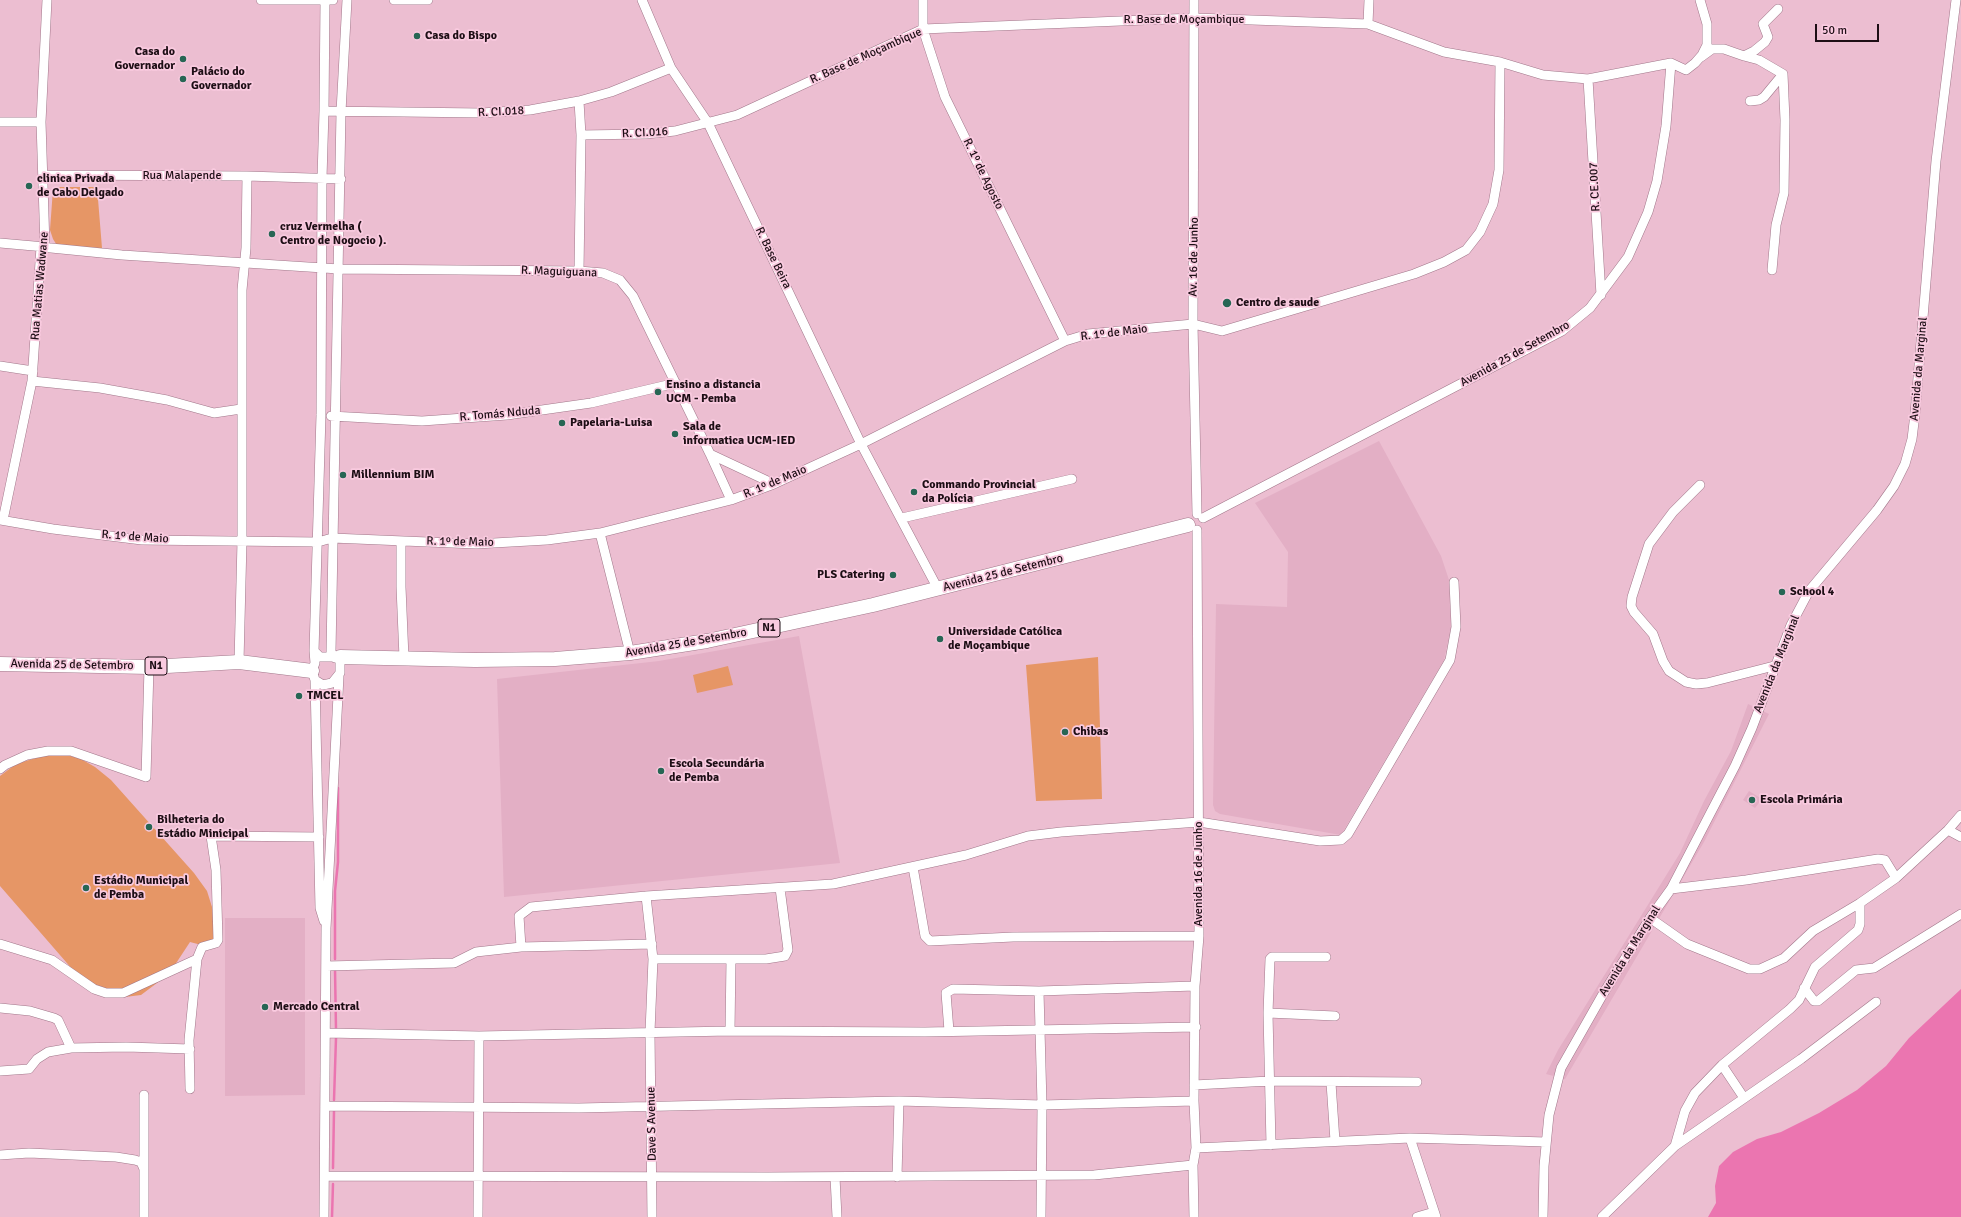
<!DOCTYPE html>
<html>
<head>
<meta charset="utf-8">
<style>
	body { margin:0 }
	#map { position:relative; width:1961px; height:1217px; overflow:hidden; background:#ecbed1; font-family:Signika,sans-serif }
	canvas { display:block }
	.scale { position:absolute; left:1815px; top:24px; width:64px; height:18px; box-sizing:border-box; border:2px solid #1d0e15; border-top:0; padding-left:5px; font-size:12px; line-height:14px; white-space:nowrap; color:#1d0e15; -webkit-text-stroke:3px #f9cadf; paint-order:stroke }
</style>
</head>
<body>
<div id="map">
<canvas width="1961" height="1217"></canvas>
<div class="scale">50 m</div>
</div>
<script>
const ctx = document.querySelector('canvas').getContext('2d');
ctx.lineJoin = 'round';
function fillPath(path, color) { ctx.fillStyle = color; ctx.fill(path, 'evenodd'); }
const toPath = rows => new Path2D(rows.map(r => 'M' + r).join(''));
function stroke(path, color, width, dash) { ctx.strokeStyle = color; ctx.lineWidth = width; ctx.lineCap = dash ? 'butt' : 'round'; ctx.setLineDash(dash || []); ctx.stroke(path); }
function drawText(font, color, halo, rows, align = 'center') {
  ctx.font = font + ' Signika,sans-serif'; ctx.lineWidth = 3.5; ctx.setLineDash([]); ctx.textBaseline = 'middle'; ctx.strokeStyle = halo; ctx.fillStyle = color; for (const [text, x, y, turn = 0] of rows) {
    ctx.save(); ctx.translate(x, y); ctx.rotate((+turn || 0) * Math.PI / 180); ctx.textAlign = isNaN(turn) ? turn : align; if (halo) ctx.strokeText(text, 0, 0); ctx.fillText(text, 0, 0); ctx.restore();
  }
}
const built = toPath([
	[1379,441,1441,556,1449,580,1451,628,1444,660,1341,835,1220,814,1215,811,1213,805,1216,604,1287,607,1288,552,1255,503],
	[799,636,840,863,504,897,497,679,659,661],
	[1748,704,1769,714,1704,842,1565,1079,1546,1074,1558,1050,1680,853,1704,801,1731,751],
	[1749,791,1762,799,1755,808,1743,800],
	[225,918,305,918,305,1095,225,1096]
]);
const green = toPath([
	[55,187,97,187,102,248,58,247,53,239,50,230,53,189],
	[1098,657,1102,799,1036,801,1026,665],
	[728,666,733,685,697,693,693,675],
	[49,754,67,755,81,759,95,767,111,780,194,873,207,891,217,923,213,948,190,942,169,974,141,995,125,997,86,985,0,886,0,776,16,764]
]);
const water = toPath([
	[1961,989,1961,1217,1708,1217,1716,1203,1715,1186,1719,1166,1733,1152,1757,1139,1781,1132,1819,1113,1857,1090,1886,1066,1909,1038]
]);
const stream = toPath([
	[335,959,335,891,338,862,338,788],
	[335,969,336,1030],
	[334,1100,336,1038],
	[333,1168,334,1111],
	[332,1217,333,1184]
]);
const minor = toPath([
	[261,0,333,0],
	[394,0,428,0],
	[642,0,671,68,708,123,861,444,938,589],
	[923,0,923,29,945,97,1065,341],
	[1194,0,1193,324,1197,514],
	[1368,24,1369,0],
	[1744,56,1759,60,1783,74,1785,120,1784,193,1776,225,1772,270],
	[1701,57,1712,49,1724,49,1744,56,1754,51,1765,42,1768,37,1763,24,1778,9],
	[1671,63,1686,70,1695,63,1702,55,1707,45,1707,24,1700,0],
	[1588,79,1601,295],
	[1750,101,1759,100,1764,97,1783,74],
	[324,111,481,113,530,110,579,101,611,92,671,68],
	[0,122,41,122],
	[581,135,646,134,675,131,737,115,923,29,1194,18,1368,24,1444,52,1500,62,1543,75,1588,79,1671,63],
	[43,175,247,176,341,179],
	[0,243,45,247],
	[41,247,122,255,339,269,579,271,603,273,620,280,633,296,710,454,731,500],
	[579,271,581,135,579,101],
	[0,366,33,371],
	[32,381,100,388,167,400,214,413,241,409],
	[331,416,422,421,507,415,591,403,676,383],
	[710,454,774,484],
	[1700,485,1673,512,1649,544,1632,597,1631,606,1634,612,1653,634,1663,661,1669,671,1686,682,1696,684,1707,683,1774,666],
	[902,518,1072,479],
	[1203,518,1562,331,1590,308,1628,257,1648,212,1657,181,1666,126,1671,63],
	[0,520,53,529,142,540,318,542,332,538,476,544,547,540,600,533,731,500,774,484,861,444,1065,341,1088,334,1193,324,1222,331,1414,274,1444,262,1466,250,1480,232,1493,204,1499,170,1500,62],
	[3,520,32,381,41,247,45,247,41,122,47,0],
	[600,533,630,653],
	[401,541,401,587,404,658],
	[314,651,321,415,322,178,324,111,325,1],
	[314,651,320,657,331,657,331,652,335,658,340,657,340,673,332,683,323,685,315,680,312,671,315,663,314,651],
	[331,652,341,112,347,0],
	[239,662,242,541,242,290,246,248,247,176],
	[315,680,320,908,324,921],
	[0,769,5,765,27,755,48,751,71,751,146,777,149,667],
	[1948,830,1961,837],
	[913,867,925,936,930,941,1013,937,1199,936],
	[1671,889,1746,880,1878,859,1885,860,1896,878,1948,830,1961,815],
	[646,896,653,959,650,1032,652,1217],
	[1650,918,1687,944,1749,969,1760,969,1784,958,1813,931,1860,903],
	[0,944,52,960,94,989,106,993,123,993,197,959,202,947,216,943,218,940,216,870,211,836,319,837],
	[521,947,519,916,531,907,646,896,833,884,966,855,1028,836,1061,832,1199,822,1320,841,1341,840,1348,834,1450,660,1456,627,1454,582],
	[653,959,766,959,785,956,788,950,780,888],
	[326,966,454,963,476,952,521,947,652,944],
	[1804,988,1814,1001,1818,1001,1856,970,1874,968,1961,914],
	[1039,991,1042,1105,1041,1217],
	[0,1008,30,1011,54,1018,58,1020,71,1048],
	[1268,1013,1335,1016],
	[730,1031,731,959],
	[949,1031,946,993,953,989,1039,991,1195,986],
	[327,1033,479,1036,730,1031,925,1032,1196,1027],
	[1722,1065,1744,1098],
	[0,1071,29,1069,37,1059,48,1052,71,1048,126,1047,190,1049],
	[1331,1083,1335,1141],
	[1194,1085,1270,1081,1417,1082],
	[190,1089,189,1040,197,959],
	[325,1106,579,1108,899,1101,1042,1105,1194,1101],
	[1410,1138,1546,1142],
	[1271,1145,1268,1013,1270,959,1272,957,1326,957],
	[1675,1146,1685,1111,1695,1093,1722,1065,1790,1009,1799,1000,1815,967,1858,930,1860,924,1860,903,1896,878],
	[1196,1148,1410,1138,1436,1217],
	[0,1155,29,1153,116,1157,135,1160,141,1162,144,1169],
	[325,1176,768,1177,1094,1175,1193,1165],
	[835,1177,837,1217],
	[897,1177,899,1101],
	[144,1217,144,1095],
	[324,1217,326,928,339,676],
	[478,1217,479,1036],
	[1194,1217,1193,1165,1196,1148,1194,1101,1195,986,1199,936,1197,530],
	[1417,1217,1434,1212],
	[1543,1217,1544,1166,1549,1115,1561,1068,1603,994,1650,918,1671,889,1711,812,1735,766,1752,728,1791,625,1809,591,1877,510,1894,486,1905,464,1912,439,1915,414,1936,161,1956,0],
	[1602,1217,1675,1146,1801,1059,1876,1002]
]);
const highway = toPath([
	[340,657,475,660,555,659,630,653,707,641,873,605,1188,525],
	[0,664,149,667,239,662,312,671]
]);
const markers = [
	[417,36,4,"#276654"],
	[183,59,4,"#276654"],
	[183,79,4,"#276654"],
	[29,186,4,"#276654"],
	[272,234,4,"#276654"],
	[1227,303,5,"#276654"],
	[658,392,4,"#276654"],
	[562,423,4,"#276654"],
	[675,434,4,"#276654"],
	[343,475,4,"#276654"],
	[914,492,4,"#276654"],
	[893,575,4,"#276654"],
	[1782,592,4,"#276654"],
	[940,639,4,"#276654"],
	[299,696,4,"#276654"],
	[1065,732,4,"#276654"],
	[661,771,4,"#276654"],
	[1752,800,4,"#276654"],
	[149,827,4,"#276654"],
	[86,888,4,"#276654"],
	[265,1007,4,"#276654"]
];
const shields = [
	[769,628,22],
	[156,666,22]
];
const shieldNames = [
	["N1",769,628],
	["N1",156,666]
];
const streetNames = [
	["R. Base de Moçambique",1184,20],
	["R. Base de Moçambique",866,56,-24],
	["R. CI.018",501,112,-3],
	["R. CI.016",645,133,-3],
	["R. 1º de Agosto",983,174,64],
	["Rua Malapende",182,176],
	["R. CE.007",1595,187,-93],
	["Av. 16 de Junho",1194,257,-89],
	["R. Base Beira",773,258,64],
	["R. Maguiguana",559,272,2],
	["Rua Matias Wadwane",40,286,-85],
	["R. 1º de Maio",1114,333,-7],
	["Avenida 25 de Setembro",1515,354,-29],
	["Avenida da Marginal",1919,369,-85],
	["R. Tomás Nduda",500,414,-5],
	["R. 1º de Maio",775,482,-23],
	["R. 1º de Maio",135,537,4],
	["R. 1º de Maio",460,542,1],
	["Avenida 25 de Setembro",1003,573,-14],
	["Avenida 25 de Setembro",686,643,-10],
	["Avenida da Marginal",1777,664,-68],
	["Avenida 25 de Setembro",72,665,1],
	["Avenida 16 de Junho",1199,874,-90],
	["Avenida da Marginal",1630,951,-58],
	["Dave S Avenue",652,1124,-91]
];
const poiNames = [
	["Casa do Bispo",425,36],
	["Casa do",175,52,"right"],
	["Governador",175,66,"right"],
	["Palácio do",191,72],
	["Governador",191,86],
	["clinica Privada",37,179],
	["de Cabo Delgado",37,193],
	["cruz Vermelha (",280,227],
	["Centro de Nogocio ).",280,241],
	["Centro de saude",1236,303],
	["Ensino a distancia",666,385],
	["UCM - Pemba",666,399],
	["Papelaria-Luisa",570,423],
	["Sala de",683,427],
	["informatica UCM-IED",683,441],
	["Millennium BIM",351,475],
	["Commando Provincial",922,485],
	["da Polícia",922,499],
	["PLS Catering",885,575,"right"],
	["School 4",1790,592],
	["Universidade Católica",948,632],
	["de Moçambique",948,646],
	["TMCEL",307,696],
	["Chibas",1073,732],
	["Escola Secundária",669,764],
	["de Pemba",669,778],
	["Escola Primária",1760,800],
	["Bilheteria do",157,820],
	["Estádio Minicipal",157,834],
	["Estádio Municipal",94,881],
	["de Pemba",94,895],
	["Mercado Central",273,1007]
];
fillPath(built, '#e3afc5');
fillPath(green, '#e69666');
fillPath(water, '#eb75b0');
stroke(stream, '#eb75b0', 2.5);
stroke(minor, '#a1778a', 10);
stroke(highway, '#a1778a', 15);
stroke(minor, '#fff', 9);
stroke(highway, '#fff', 14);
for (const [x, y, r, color] of markers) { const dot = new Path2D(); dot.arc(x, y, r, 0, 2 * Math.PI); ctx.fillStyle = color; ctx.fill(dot); stroke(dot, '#f9cadf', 1.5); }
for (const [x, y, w] of shields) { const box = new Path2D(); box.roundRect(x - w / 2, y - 9, w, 18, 3); ctx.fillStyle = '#f9cadf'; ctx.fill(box); stroke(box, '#1d0e15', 1); }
drawText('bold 11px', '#1d0e15', null, shieldNames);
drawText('12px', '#1d0e15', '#f9cadf', streetNames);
drawText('bold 12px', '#1d0e15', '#f9cadf', poiNames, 'left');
</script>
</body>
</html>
